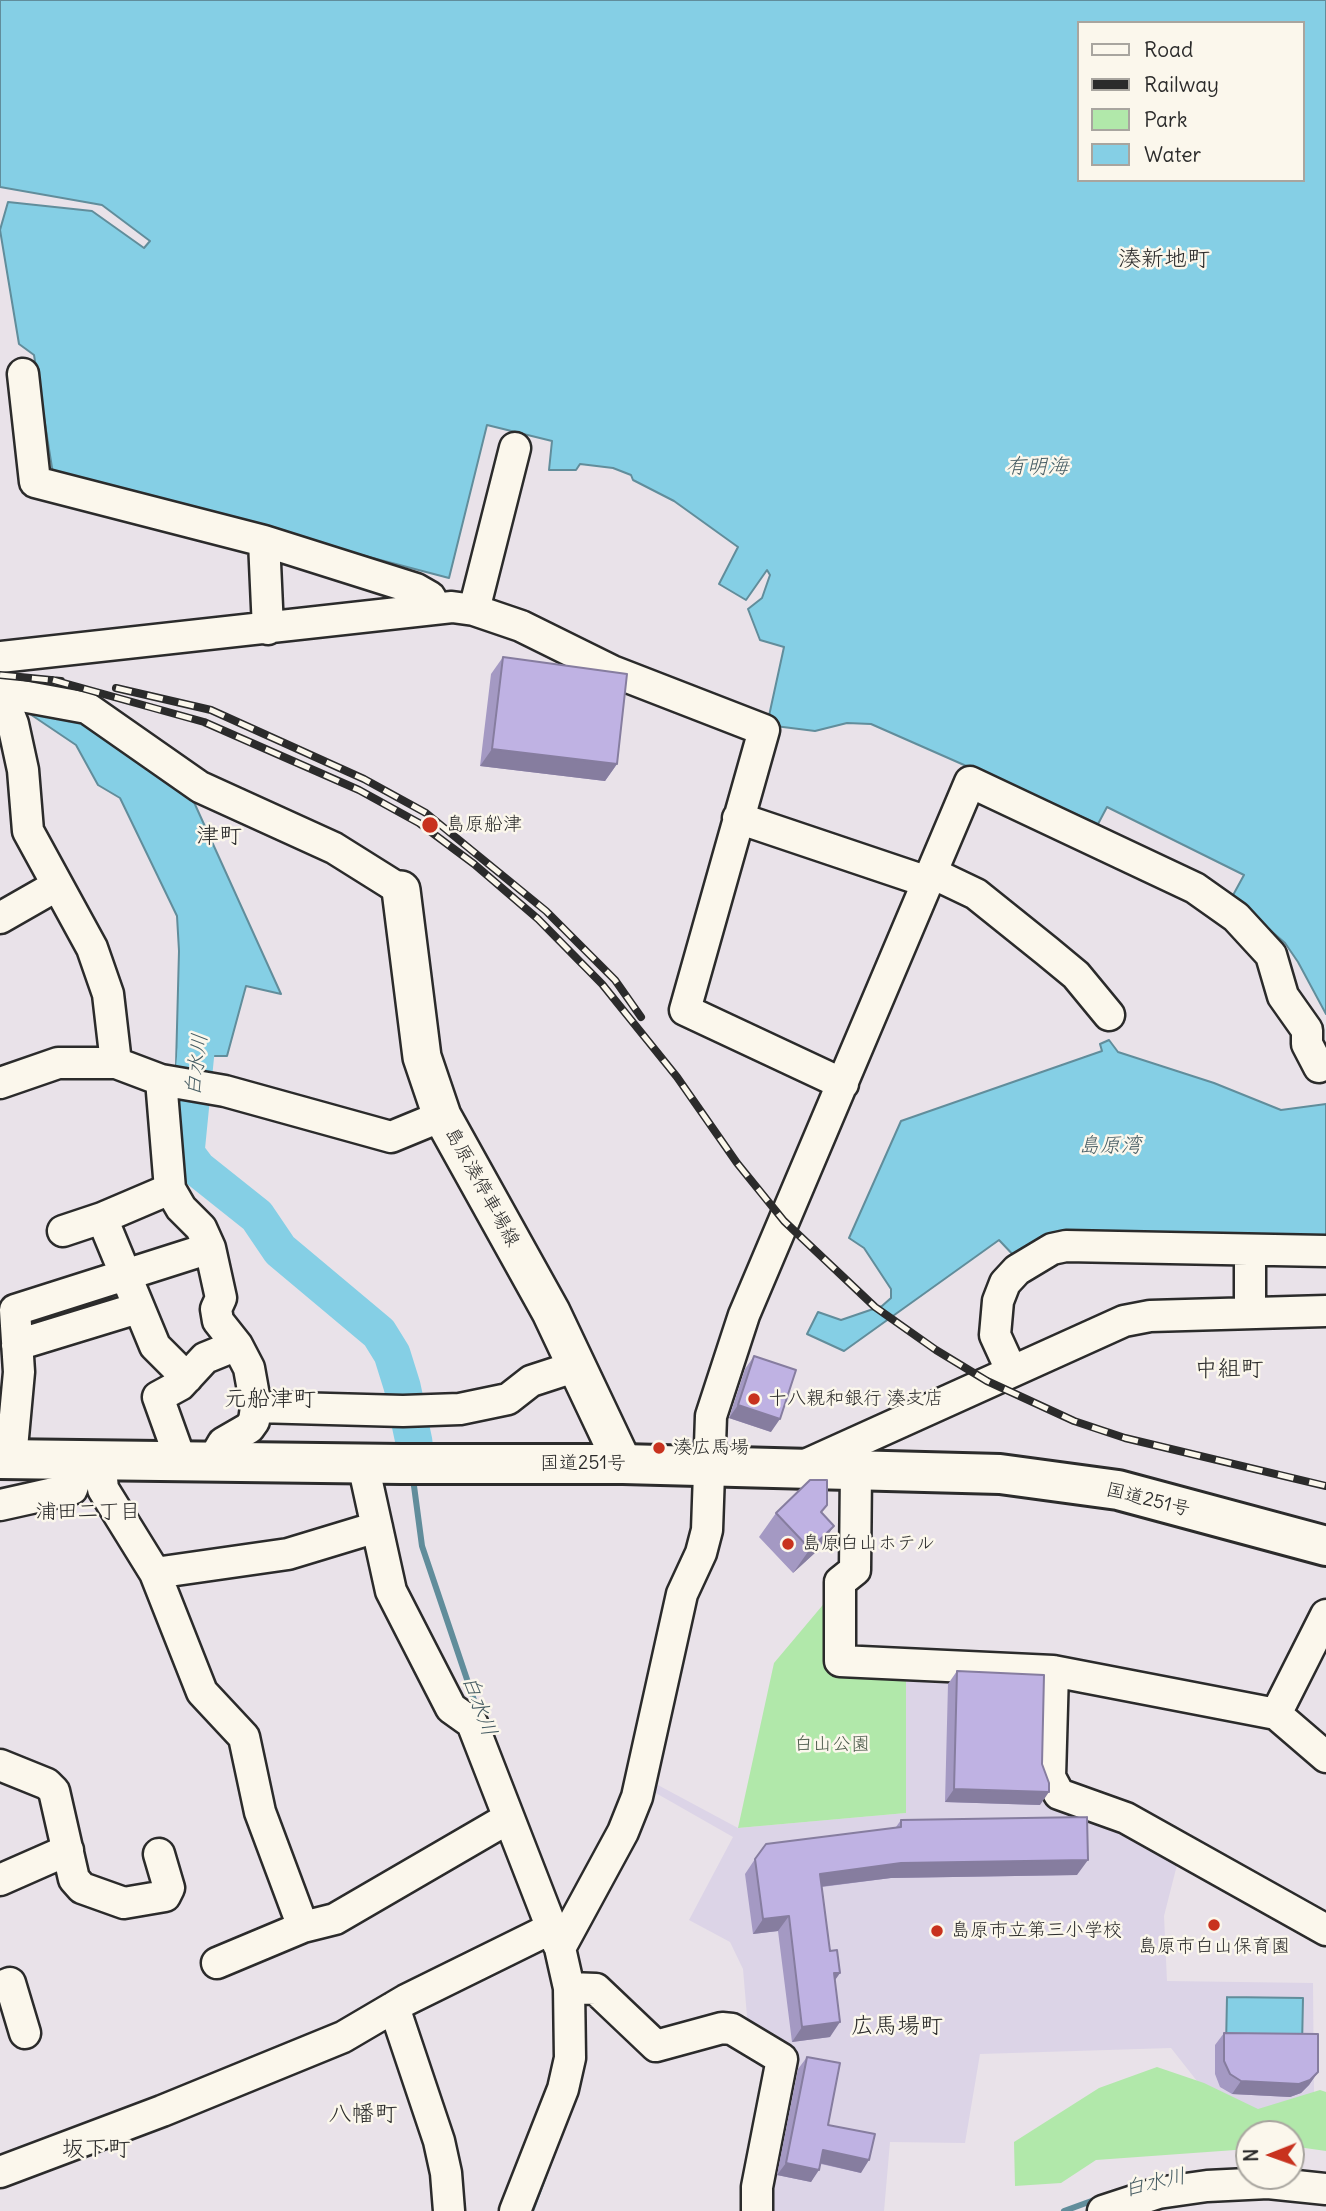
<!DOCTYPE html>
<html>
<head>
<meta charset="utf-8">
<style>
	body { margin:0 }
	#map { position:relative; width:1326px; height:2211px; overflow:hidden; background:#e9e2e9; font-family:Delius,sans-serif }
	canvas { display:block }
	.legend { position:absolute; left:1077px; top:21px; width:228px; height:161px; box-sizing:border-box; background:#fbf7ec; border:2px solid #a8a59f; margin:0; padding:9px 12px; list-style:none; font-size:21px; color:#2b2b2b }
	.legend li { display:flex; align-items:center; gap:14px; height:35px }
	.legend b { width:35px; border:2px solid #a8a59f }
	.north { position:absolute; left:1235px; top:2120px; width:70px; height:70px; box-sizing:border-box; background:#fbf7ec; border:2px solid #a8a59f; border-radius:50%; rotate:269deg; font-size:19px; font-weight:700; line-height:28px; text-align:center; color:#2b2b2b }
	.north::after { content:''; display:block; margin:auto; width:24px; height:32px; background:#c8321e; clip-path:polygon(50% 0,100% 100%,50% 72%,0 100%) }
</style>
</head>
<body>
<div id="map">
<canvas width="1326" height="2211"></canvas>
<ul class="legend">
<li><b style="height:9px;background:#fbf7ec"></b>Road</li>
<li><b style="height:9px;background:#2b2b2b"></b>Railway</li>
<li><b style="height:19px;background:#b1e8aa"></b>Park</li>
<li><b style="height:19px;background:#85cfe5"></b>Water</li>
</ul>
<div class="north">N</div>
</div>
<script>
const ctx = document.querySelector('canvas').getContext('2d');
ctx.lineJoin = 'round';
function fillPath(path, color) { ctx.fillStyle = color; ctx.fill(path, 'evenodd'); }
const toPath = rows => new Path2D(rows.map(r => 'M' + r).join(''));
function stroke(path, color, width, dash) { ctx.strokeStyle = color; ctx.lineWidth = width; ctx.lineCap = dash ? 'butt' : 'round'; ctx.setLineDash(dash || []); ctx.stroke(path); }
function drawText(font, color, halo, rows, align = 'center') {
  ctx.font = font + ' Delius,"Klee One",sans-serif'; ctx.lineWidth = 5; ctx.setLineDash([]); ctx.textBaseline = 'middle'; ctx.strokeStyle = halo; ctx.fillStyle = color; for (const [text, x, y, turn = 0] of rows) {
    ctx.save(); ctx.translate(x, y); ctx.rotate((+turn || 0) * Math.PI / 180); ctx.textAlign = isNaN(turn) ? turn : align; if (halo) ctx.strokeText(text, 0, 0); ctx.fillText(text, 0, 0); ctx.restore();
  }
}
const built = toPath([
	[906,1672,1047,1680,1043,1790,1179,1857,1164,1916,1167,1981,1313,1983,1314,2096,1254,2114,1208,2095,1171,2048,980,2054,965,2143,890,2142,884,2211,763,2211,786,2054,748,2028,743,1969,730,1942,689,1920,733,1837,654,1792,656,1784,738,1828,906,1813]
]);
const green = toPath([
	[827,1600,827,1666,906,1672,906,1813,738,1828,774,1663],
	[1157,2067,1204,2083,1258,2109,1320,2090,1326,2092,1326,2151,1291,2146,1291,2134,1249,2134,1249,2149,1096,2160,1061,2183,1015,2186,1014,2142,1099,2088]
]);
const water = toPath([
	[0,0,1326,0,1326,1014,1298,962,1285,943,1232,897,1244,875,1107,807,1098,824,871,724,847,723,815,731,767,725,784,647,760,640,748,609,762,598,770,575,767,570,746,600,719,584,738,547,674,501,633,480,631,475,613,468,580,464,576,470,549,470,552,441,487,425,449,578,53,474,34,355,19,344,0,230,8,202,92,211,144,248,150,241,102,205,0,187,0,0],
	[1079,23,1303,23,1303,180,1079,180,1079,23],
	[70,711,188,789,281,994,246,986,227,1056,207,1056,206,1072,181,1077,181,1065,176,1065,179,951,177,916,120,798,98,785,76,745,27,712,70,711],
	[1109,1040,1118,1052,1214,1083,1281,1110,1326,1104,1326,1247,1017,1259,999,1240,844,1351,807,1334,818,1312,841,1320,882,1306,891,1298,891,1289,864,1248,849,1238,901,1121,1102,1051,1100,1044,1109,1040],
	[1227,1997,1303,1998,1302,2047,1226,2046,1227,1997]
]);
const stream = toPath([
	[414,1486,422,1546,479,1715],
	[531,2211,556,2144],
	[1064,2211,1097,2199]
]);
const river = toPath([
	[196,1052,186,1153,198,1169,257,1216,280,1250,379,1333,392,1354,402,1386,414,1442]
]);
const minor = toPath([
	[23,374,35,482,264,541,268,629],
	[264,541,416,589,430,597,435,607],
	[474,610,515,448],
	[0,657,452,607,474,610,521,626,612,671,764,730,685,1010,843,1084],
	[0,691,13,724,23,770,28,831,92,948,108,994,116,1063],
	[0,692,87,708,200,787,334,848,401,890],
	[738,818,928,882],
	[932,873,976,894,1047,951,1076,975,1109,1015],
	[0,918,56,886],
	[161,1080,170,1189,181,1208,201,1228,210,1248,221,1298,216,1309,218,1321,237,1345,249,1368,256,1407,254,1421,249,1428,223,1443,212,1462],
	[0,1083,58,1063,116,1063,161,1080,225,1091,391,1137,442,1116],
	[102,1218,170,1189],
	[63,1231,102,1218,155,1346,187,1378],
	[1250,1250,1250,1313],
	[17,1345,138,1308],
	[1011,1370,995,1335,998,1301,1005,1283,1017,1270,1052,1249,1066,1246,1326,1251],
	[256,1407,403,1411,460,1409,508,1399,531,1381,577,1366],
	[11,1459,19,1372,15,1310,210,1248],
	[100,1459,103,1489,155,1573,202,1692,244,1737,260,1812,303,1927],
	[181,1461,158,1397,180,1385,205,1358,237,1345],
	[363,1464,391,1591,451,1708,472,1723,558,1944],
	[801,1467,1124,1321,1150,1316,1326,1311],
	[856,1470,855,1570,840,1582,840,1661,1053,1671,1276,1714,1326,1757],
	[0,1505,72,1489,83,1458],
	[155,1573,288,1554,377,1527],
	[1053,1671,1050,1777,1059,1794,1126,1818,1326,1930],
	[1276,1714,1326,1615],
	[0,1765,47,1784,54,1791,74,1879,82,1888,124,1903,165,1896,169,1888,159,1854],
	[0,1880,68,1850],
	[217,1963,303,1927,335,1919,507,1819],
	[0,1987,10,1983,25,2033],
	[569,1988,596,1989,656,2046,722,2028,732,2029,782,2059,757,2187,757,2211],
	[394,2007,439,2141,446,2173,449,2211],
	[0,2172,162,2111,343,2037,406,2000,552,1928],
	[515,2211,563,2089,570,2058,569,1988,560,1948,623,1832,637,1797,682,1594,701,1553,707,1530,711,1416,744,1315,970,782,1195,888,1236,917,1271,955,1283,996,1307,1030,1307,1044,1319,1067],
	[1103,2211,1158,2193,1207,2186,1268,2183,1326,2189]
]);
const major = toPath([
	[401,890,422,1057,442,1116,551,1312,623,1464]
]);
const highway = toPath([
	[0,1459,401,1464,623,1464,1000,1474,1118,1490,1326,1546]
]);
const rail = toPath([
	[0,675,61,681],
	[53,680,204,722,359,790,419,823,474,864,538,919,602,984,677,1077,737,1163,784,1221,875,1307,936,1350,987,1381,1074,1421,1125,1438,1326,1486],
	[116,688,211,710,364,779,426,813,546,911,615,980,641,1017]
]);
const wall = toPath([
	[503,657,617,764,605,781,480,766,491,674],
	[754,1356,771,1432,729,1418,745,1369],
	[776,1513,822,1513,817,1551,793,1573,759,1537],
	[957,1671,1040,1805,945,1802,948,1684],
	[901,1820,1077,1875,891,1878,822,1887,830,1951,840,1973,835,1980,830,2037,792,2042,778,1931,753,1934,745,1874,755,1859,896,1827],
	[1224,2033,1318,2072,1309,2085,1301,2093,1290,2097,1232,2094,1220,2087,1215,2074,1215,2045],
	[807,2057,828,2125,861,2173,821,2164,811,2182,777,2175,798,2069]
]);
const shadedWall = toPath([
	[492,749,617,764,605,781,480,766],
	[738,1405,780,1419,771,1432,729,1418],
	[834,1526,817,1551,793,1573,810,1549],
	[954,1789,1049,1792,1040,1805,945,1802],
	[1088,1860,1077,1875,891,1878,810,1888,820,1874,901,1863],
	[789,1916,778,1931,753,1934,763,1919],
	[834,1973,840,1973,830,1987],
	[840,2022,830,2037,792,2042,802,2027],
	[1318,2072,1309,2085,1301,2093,1290,2097,1232,2094,1241,2081],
	[823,2150,869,2160,861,2173,815,2162],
	[786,2163,819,2170,811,2182,777,2175]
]);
const building = toPath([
	[503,657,627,674,617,764,492,749,503,657],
	[754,1356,796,1370,780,1419,738,1405,754,1356],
	[810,1480,827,1480,827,1505,821,1512,834,1526,810,1549,776,1513,810,1480],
	[957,1671,1044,1675,1042,1764,1049,1783,1049,1792,954,1789,957,1671],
	[1087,1817,1088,1860,901,1863,820,1874,830,1951,837,1950,840,1973,834,1973,840,2022,802,2027,789,1916,763,1919,755,1859,766,1844,901,1827,901,1820,1087,1817],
	[1224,2033,1318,2034,1318,2072,1310,2080,1299,2084,1241,2081,1230,2074,1224,2061,1224,2033],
	[807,2057,840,2063,828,2125,875,2134,869,2160,823,2150,819,2170,786,2163,807,2057]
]);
const markers = [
	[430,825,9,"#c8321e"],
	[754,1399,7,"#c8321e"],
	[659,1448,7,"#c8321e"],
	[788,1544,7,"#c8321e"],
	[1214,1925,7,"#c8321e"],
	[937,1931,7,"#c8321e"]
];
const poiNames = [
	["島原船津",446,825],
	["十八親和銀行 湊支店",768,1399],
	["湊広馬場",673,1448],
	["島原白山ホテル",802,1544],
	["島原市立第三小学校",951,1931],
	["島原市白山保育園",1214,1947,"center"]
];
const streetNames = [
	["島原湊停車場線",482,1187,61],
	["国道251号",583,1464],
	["国道251号",1148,1500,14]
];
const parkNames = [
	["白山公園",832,1745]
];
const waterNames = [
	["有明海",1037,467],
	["白水川",197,1065,-83],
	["島原湾",1110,1146],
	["白水川",479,1706,70],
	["白水川",1155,2183,-13]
];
const neighbourhoodNames = [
	["浦田二丁目",88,1512]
];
const quarterNames = [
	["湊新地町",1164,259],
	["津町",219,836],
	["中組町",1229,1369],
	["元船津町",270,1399],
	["広馬場町",897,2026],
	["八幡町",363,2114],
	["坂下町",96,2149]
];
fillPath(built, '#dcd4e7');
fillPath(green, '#b1e8aa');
fillPath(water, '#85cfe5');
stroke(water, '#618d9b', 2);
stroke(stream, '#618d9b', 6);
stroke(river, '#85cfe5', 37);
stroke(minor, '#2b2b2b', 35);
stroke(major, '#2b2b2b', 42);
stroke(highway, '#2b2b2b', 44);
stroke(minor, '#fbf7ec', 30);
stroke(major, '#fbf7ec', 37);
stroke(highway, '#fbf7ec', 38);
stroke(rail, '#2b2b2b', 8);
stroke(rail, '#fbf7ec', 5, [16]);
fillPath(wall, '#a499c3');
fillPath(shadedWall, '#867d9f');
fillPath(building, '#bfb2e3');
stroke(building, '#867d9f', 2);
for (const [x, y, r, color] of markers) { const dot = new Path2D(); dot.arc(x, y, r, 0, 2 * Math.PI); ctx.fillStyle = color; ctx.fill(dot); stroke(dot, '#fbf7ec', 2.5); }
drawText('19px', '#2b2b2b', '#fbf7ec', poiNames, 'left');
drawText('19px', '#2b2b2b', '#fbf7ec', streetNames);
drawText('19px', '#4c5a4b', '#fbf7ec', parkNames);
drawText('italic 21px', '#465c63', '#fbf7ec', waterNames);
drawText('21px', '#2b2b2b', '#fbf7ec', neighbourhoodNames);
drawText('23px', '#2b2b2b', '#fbf7ec', quarterNames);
</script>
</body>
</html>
